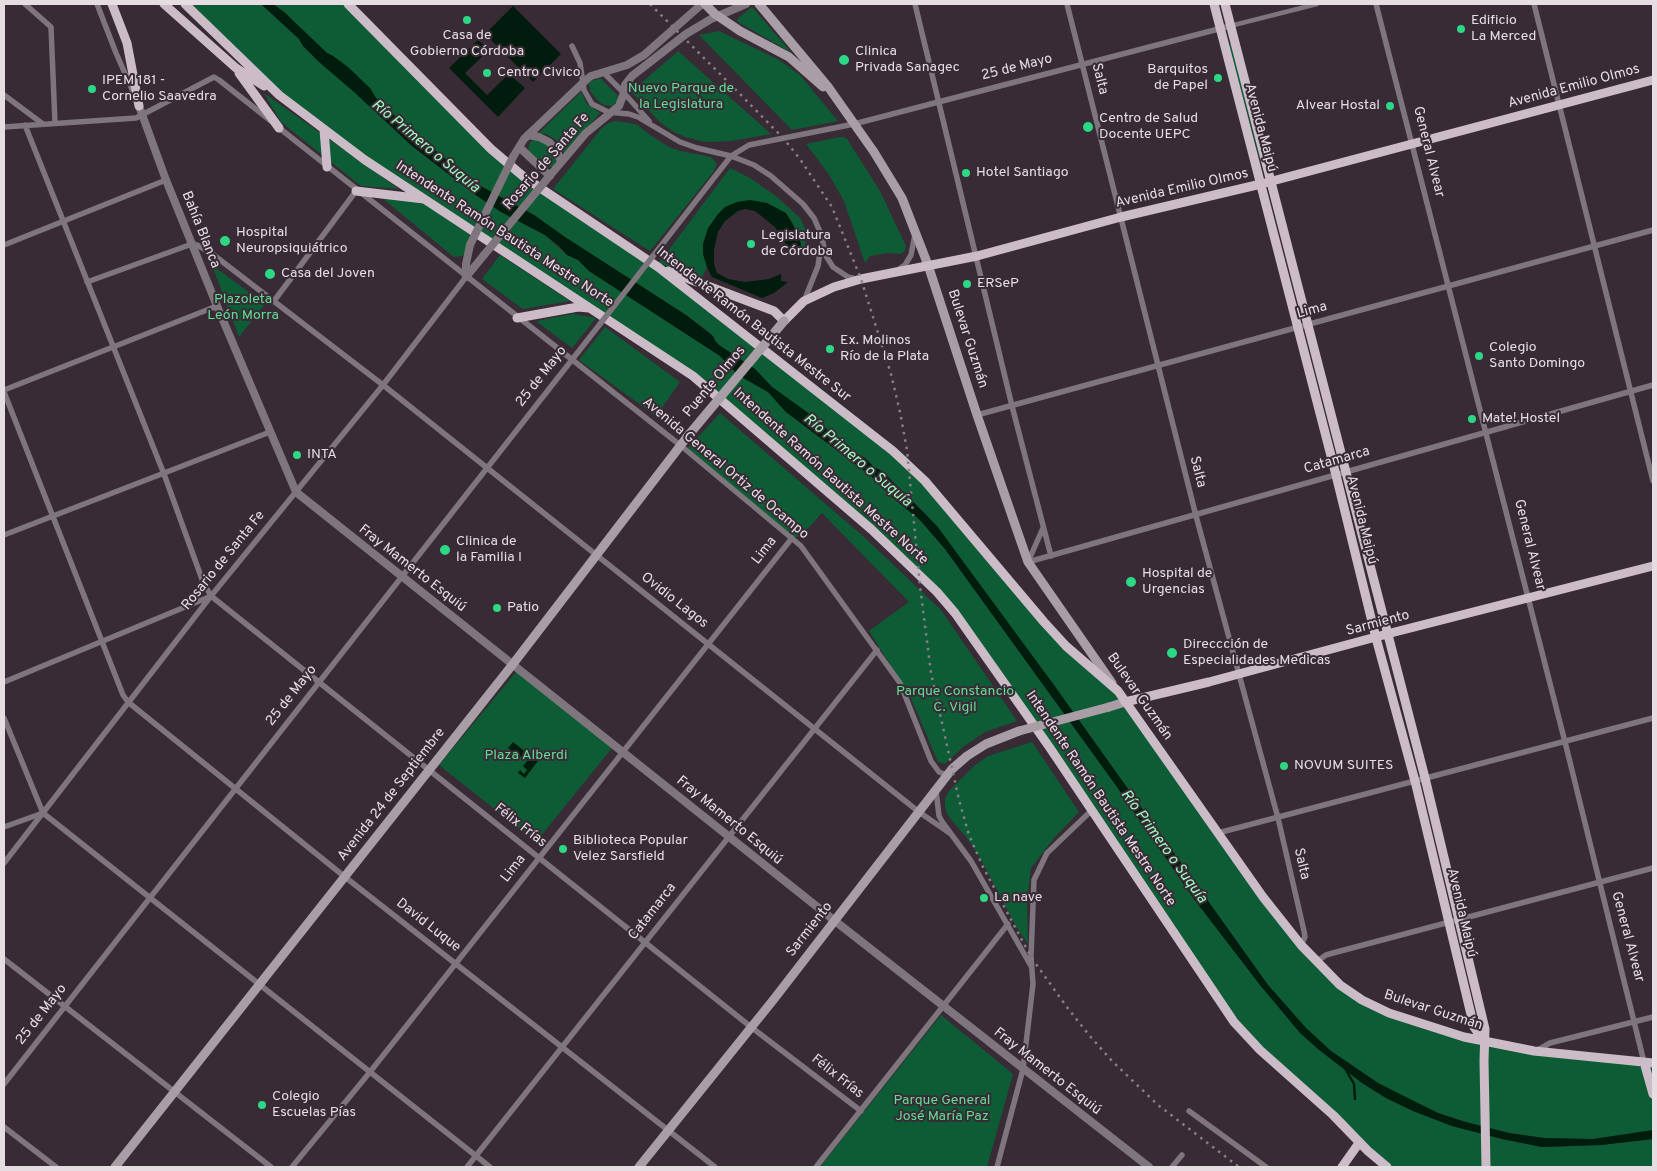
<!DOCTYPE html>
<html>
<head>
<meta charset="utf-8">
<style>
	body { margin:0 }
	#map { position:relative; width:1657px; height:1171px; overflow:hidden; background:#392b36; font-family:Overpass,sans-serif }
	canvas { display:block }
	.frame { position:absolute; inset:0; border:5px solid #e6dde3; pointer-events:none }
</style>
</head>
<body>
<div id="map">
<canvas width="1657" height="1171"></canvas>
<div class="frame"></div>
</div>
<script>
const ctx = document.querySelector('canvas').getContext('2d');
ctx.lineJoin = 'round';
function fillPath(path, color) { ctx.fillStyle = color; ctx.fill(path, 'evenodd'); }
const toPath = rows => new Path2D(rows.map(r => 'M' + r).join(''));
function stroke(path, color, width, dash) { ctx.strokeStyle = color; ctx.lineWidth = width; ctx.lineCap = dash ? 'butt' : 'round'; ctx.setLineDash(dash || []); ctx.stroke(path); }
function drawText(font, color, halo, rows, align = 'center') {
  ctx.font = font + ' Overpass,sans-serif'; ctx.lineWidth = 4; ctx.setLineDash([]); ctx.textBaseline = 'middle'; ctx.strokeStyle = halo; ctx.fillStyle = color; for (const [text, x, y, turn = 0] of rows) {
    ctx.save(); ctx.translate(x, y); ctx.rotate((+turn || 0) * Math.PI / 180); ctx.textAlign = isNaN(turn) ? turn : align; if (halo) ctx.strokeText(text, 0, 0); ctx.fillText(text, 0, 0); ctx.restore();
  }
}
const green = toPath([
	[185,4,261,4,299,39,303,46,319,62,354,91,412,146,477,196,501,212,545,235,567,255,578,260,589,271,720,356,738,375,768,392,786,412,871,476,893,498,920,520,945,549,1117,787,1194,899,1260,985,1318,1049,1362,1083,1386,1098,1413,1111,1452,1126,1502,1139,1542,1147,1601,1145,1653,1139,1653,1167,1387,1167,1245,1035,1050,748,937,592,709,388,426,200,279,95],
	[273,4,348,4,491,149,658,267,893,451,1044,622,1118,691,1301,945,1362,1000,1464,1037,1653,1063,1653,1131,1593,1139,1544,1138,1509,1133,1479,1126,1438,1113,1397,1094,1378,1083,1331,1051,1306,1028,1268,985,1051,681,926,514,882,471,874,467,865,458,851,451,811,415,772,387,755,369,719,345,709,332,686,315,565,237,534,215,477,184,410,130,376,98,369,88,333,56,327,53,284,12],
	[752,7,792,53,738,22,737,19],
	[719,31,779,60,800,75,838,121,792,130,699,35],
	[1232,44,1261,156,1259,157,1229,45],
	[678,51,771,134,732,141,705,142,685,137,674,132,661,123,631,92],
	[600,78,618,96,617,101,613,106,604,105,599,102,590,91,589,82],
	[581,92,587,104,600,113,564,154,561,147,555,139,546,134,539,133],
	[264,93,399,189,361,186,281,122],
	[615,121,636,124,650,135,669,147,680,151,711,157,717,164,714,171,650,251,553,189,601,129,607,124],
	[840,137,844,137,847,139,880,191,906,246,905,251,901,254,888,253,870,256,865,263,844,201,828,173,806,144],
	[536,139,549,146,556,156,557,161,553,167,546,167,528,150,530,142],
	[730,168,750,178,776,196,800,218,807,232,804,252,801,250,799,236,792,222,786,213,737,202,703,244,703,254,707,267,701,280,659,263],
	[386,194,416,198,472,236,463,256,454,257,382,198],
	[500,255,570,301,523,309,482,279],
	[212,265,265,304,239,337],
	[573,314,596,318,572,348,536,321],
	[605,327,680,382,656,416,579,360],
	[720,413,864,537,941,610,1017,721,985,732,964,746,945,764,938,762,910,696,869,631,909,602,822,513,802,535,792,538,687,449],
	[517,671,612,748,536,842,439,765],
	[1032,742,1079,812,1054,838,1031,868,1027,902,1028,944,1017,928,979,856,967,838,949,817,945,808,945,799,949,791,974,766,988,756],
	[941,1015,1013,1074,987,1167,820,1167]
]);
const water = toPath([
	[261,4,273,4,284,12,327,53,333,56,348,67,370,88,376,98,410,130,477,184,534,215,565,237,686,315,713,336,715,341,719,345,755,369,772,387,811,415,851,451,865,458,874,467,882,471,937,526,1051,681,1268,985,1306,1028,1331,1051,1378,1083,1438,1113,1462,1121,1509,1133,1544,1138,1593,1139,1653,1130,1653,1139,1601,1145,1542,1147,1502,1139,1452,1126,1413,1111,1386,1098,1362,1083,1318,1049,1300,1033,1260,985,1194,899,1117,787,945,549,920,520,893,498,871,476,786,412,768,392,738,375,720,356,589,271,578,260,567,255,559,246,545,235,501,212,477,196,412,146,354,92,319,62,303,46,299,39],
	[513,6,561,54,533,82,485,34],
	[478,40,489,50,465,73,487,95,509,74,525,88,498,117,449,68],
	[750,200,767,203,786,213,796,230,801,244,800,253,794,257,792,256,785,242,775,227,755,211,745,209,738,211,725,221,718,232,714,250,714,264,717,273,728,279,745,282,769,279,781,274,781,281,788,282,774,293,762,298,712,277,707,267,703,254,703,244,708,228,718,214,725,207,737,202],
	[513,742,532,757,536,757,538,761,525,778,518,773,520,770,524,774,527,770,523,766,528,760,522,756,520,757,508,748]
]);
const stream = toPath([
	[1346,1070,1354,1084,1355,1099]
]);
const pedestrian = toPath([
	[1230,26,1317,4]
]);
const minor = toPath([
	[25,4,51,27,55,123],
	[97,4,116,53,134,94],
	[915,4,1012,406,1051,556],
	[1067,4,1196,516,1278,818,1304,931,1305,937,1301,945],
	[1376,4,1565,742,1644,1062],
	[1534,4,1653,481],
	[572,46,580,63,584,90,592,104,608,112,629,114,638,117,680,142,697,148,731,156,754,165,771,176,803,204,814,218,821,234,826,256,833,267,848,277,856,279],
	[603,72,624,93,649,121],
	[4,95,43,124],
	[25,125,164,474,203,582,211,596,751,1027,861,1111],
	[4,127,136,118,214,77,219,80,271,121],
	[278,127,680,445,801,546,900,683,931,761,939,772,947,775],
	[4,245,166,180],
	[653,256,731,156,749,145,854,124,1230,26],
	[899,269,905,265,911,255,915,234],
	[87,282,192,244,197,245,211,253,383,385,919,812,951,834],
	[274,301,356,191],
	[804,301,818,266,821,246],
	[4,390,217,306],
	[4,392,123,695,128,702,345,877,715,1167],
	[977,415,1653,230],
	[4,535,270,432],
	[1028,562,1653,385],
	[1028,562,1043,528],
	[4,682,209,597],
	[4,718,43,813,490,1167],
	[936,790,939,816,943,823,971,861,1031,966],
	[4,827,43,813],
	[1218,833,1653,718],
	[4,863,211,596,383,385,466,277],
	[4,959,271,1167],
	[1316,962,1326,955,1333,953,1653,868],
	[1536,1051,1550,1043,1653,1017],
	[4,1084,600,324],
	[1189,1111,1266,1167],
	[4,1127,56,1167],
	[292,1167,370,1072,792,538],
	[467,1167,877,650],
	[816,1167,1008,924],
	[997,1167,1023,1069,1033,984,1031,957,1034,880,1047,853,1092,810],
	[1172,1167,1182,1155]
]);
const tertiary = toPath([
	[139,106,166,180,217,306,296,492,835,921,1149,1167],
	[528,135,539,137,549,142,557,151,561,162],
	[519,147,550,176],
	[513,157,524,139,586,80,591,76,627,65,644,55,702,4],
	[547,179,586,133,619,106,624,93,625,85,632,76,686,34,711,19,746,4],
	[466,277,466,264,470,245],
	[466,277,484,255]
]);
const secondary = toPath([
	[705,4,715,14,740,31,789,57,823,87],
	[759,4,829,88,874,152,902,198,928,265,977,415,1028,562,1112,683],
	[1109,707,1125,702],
	[115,1167,513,664,687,437],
	[639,1167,774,999,952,769,967,756,986,744,1019,731]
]);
const primary = toPath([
	[112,4,127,43,139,106],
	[164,4,236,68,264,86],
	[185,4,279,95,365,160,693,376,871,529,937,592,955,613,1050,748,1234,1022,1260,1050,1333,1115,1368,1151,1387,1167],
	[348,4,491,149,524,177,658,267,893,451,925,481,1044,622,1066,646,1118,691,1263,897,1301,945,1340,985,1362,1000,1389,1013,1464,1037,1534,1051,1653,1063],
	[1214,4,1336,475,1376,638,1415,781,1474,1027,1484,1042],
	[1225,4,1425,778,1485,1029,1484,1061,1486,1167],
	[239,73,279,128],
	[324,130,327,167],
	[356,191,424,199],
	[668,271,774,311,784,321,804,301,834,287,861,279,977,256,1121,217,1261,184,1653,80],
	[517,318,578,307,589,308],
	[1125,702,1209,682,1387,634,1653,566],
	[1644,1062,1653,1094],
	[1342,1167,1359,1143]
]);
const rail = toPath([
	[650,4,740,94,784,139,800,159,832,207,861,279,891,374,900,412,907,450,920,586,931,673,959,800,969,835,983,867,1031,957,1066,1006,1089,1035,1112,1061,1158,1105,1239,1167]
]);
const minorBridge = toPath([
	[600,324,653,256]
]);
const tertiaryBridge = toPath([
	[470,245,513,157],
	[484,255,547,179]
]);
const secondaryBridge = toPath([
	[687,437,784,321],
	[1019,731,1109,707]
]);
const markers = [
	[467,20,5,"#2cd884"],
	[1461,29,5,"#2cd884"],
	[844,60,6,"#2cd884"],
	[487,73,5,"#2cd884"],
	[1218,78,5,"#2cd884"],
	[92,89,5,"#2cd884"],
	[1390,106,5,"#2cd884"],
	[1088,127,6,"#2cd884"],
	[966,173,5,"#2cd884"],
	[225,241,6,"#2cd884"],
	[751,244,5,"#2cd884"],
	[270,274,6,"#2cd884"],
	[967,284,5,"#2cd884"],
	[830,349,5,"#2cd884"],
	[1479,356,5,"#2cd884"],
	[1472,419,5,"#2cd884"],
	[297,455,5,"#2cd884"],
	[445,550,6,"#2cd884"],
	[1131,582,6,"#2cd884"],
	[497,608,5,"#2cd884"],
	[1172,653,6,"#2cd884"],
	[1284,766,5,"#2cd884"],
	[563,849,5,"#2cd884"],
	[984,898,5,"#2cd884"],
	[262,1105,5,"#2cd884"]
];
const poiNames = [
	["Edificio",1471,21],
	["La Merced",1471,37],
	["Casa de",467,36,"center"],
	["Gobierno Córdoba",467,52,"center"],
	["Clinica",855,52],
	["Privada Sanagec",855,68],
	["Barquitos",1208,70,"right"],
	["de Papel",1208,86,"right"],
	["Centro Civico",497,73],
	["IPEM 181 -",102,81],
	["Cornelio Saavedra",102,97],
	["Alvear Hostal",1380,106,"right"],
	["Centro de Salud",1099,119],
	["Docente UEPC",1099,135],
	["Hotel Santiago",976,173],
	["Hospital",236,233],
	["Neuropsiquiátrico",236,249],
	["Legislatura",761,236],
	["de Córdoba",761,252],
	["Casa del Joven",281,274],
	["ERSeP",977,284],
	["Ex. Molinos",840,341],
	["Río de la Plata",840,357],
	["Colegio",1489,348],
	["Santo Domingo",1489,364],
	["Mate! Hostel",1482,419],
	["INTA",307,455],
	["Clinica de",456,542],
	["la Familia I",456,558],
	["Hospital de",1142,574],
	["Urgencias",1142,590],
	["Patio",507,608],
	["Direccción de",1183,645],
	["Especialidades Medicas",1183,661],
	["NOVUM SUITES",1294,766],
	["Biblioteca Popular",573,841],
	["Velez Sarsfield",573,857],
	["La nave",994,898],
	["Colegio",272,1097],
	["Escuelas Pías",272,1113]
];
const streetNames = [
	["25 de Mayo",1017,68,-14],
	["Salta",1099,79,76],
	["Avenida Emilio Olmos",1574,87,-15],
	["Avenida Maipú",1260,128,75],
	["General Alvear",1428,152,76],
	["Rosario de Santa Fe",547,162,-49],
	["Avenida Emilio Olmos",1182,189,-13],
	["Bahía Blanca",200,230,68],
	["Intendente Ramón Bautista Mestre Norte",504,235,33],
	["Lima",1312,311,-15],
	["Intendente Ramón Bautista Mestre Sur",753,325,38],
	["Bulevar Guzmán",967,339,72],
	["25 de Mayo",542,377,-52],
	["Puente Olmos",715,382,-50],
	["Catamarca",1337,461,-16],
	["Avenida General Ortiz de Ocampo",725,469,40],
	["Salta",1197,472,76],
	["Intendente Ramón Bautista Mestre Norte",830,477,42],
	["Avenida Maipú",1361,520,76],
	["General Alvear",1529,545,76],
	["Lima",765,551,-52],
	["Rosario de Santa Fe",224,561,-51],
	["Fray Mamerto Esquiú",412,569,38],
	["Ovidio Lagos",674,601,38],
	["Sarmiento",1378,624,-15],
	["25 de Mayo",292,696,-52],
	["Bulevar Guzmán",1139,697,55],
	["Avenida 24 de Septiembre",392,795,-52],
	["Intendente Ramón Bautista Mestre Norte",1100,799,56],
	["Fray Mamerto Esquiú",729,821,39],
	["Félix Frías",520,826,38],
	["Salta",1301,864,77],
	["Lima",514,869,-52],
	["Catamarca",653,912,-52],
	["Avenida Maipú",1461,913,77],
	["David Luque",428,926,38],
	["Sarmiento",810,930,-52],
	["General Alvear",1627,937,75],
	["Bulevar Guzmán",1433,1011,18],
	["25 de Mayo",42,1015,-52],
	["Fray Mamerto Esquiú",1047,1072,38],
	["Félix Frías",837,1077,38]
];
const parkNames = [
	["Nuevo Parque de",681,89],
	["la Legislatura",681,105],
	["Plazoleta",243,300],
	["León Morra",243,316],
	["Parque Constancio",955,692],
	["C. Vigil",955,708],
	["Plaza Alberdi",526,756],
	["Parque General",942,1101],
	["José María Paz",942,1117]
];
const waterNames = [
	["Río Primero o Suquía",425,147,40],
	["Río Primero o Suquía",857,461,40],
	["Río Primero o Suquía",1163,847,54]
];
fillPath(green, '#0d5c35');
fillPath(water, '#001c0c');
stroke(stream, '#001c0c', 2.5);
stroke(pedestrian, '#7e767c', 4.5);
stroke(minor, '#7e767c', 5.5);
stroke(tertiary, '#7e767c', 8);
stroke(secondary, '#a99da6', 9);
stroke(primary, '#cbbcc7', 9);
stroke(rail, '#897d86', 2.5, [2.5, 5]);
stroke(minorBridge, '#7e767c', 5.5);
stroke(tertiaryBridge, '#7e767c', 8);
stroke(secondaryBridge, '#a99da6', 9);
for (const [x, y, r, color] of markers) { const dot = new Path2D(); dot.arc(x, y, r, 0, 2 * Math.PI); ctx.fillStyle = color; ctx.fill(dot); stroke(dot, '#392b36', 2); }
drawText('14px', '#e6dde3', '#392b36', poiNames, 'left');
drawText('14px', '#e6dde3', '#392b36', streetNames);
drawText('14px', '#61de96', '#392b36', parkNames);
drawText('italic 15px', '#9efcc1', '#392b36', waterNames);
</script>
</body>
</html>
